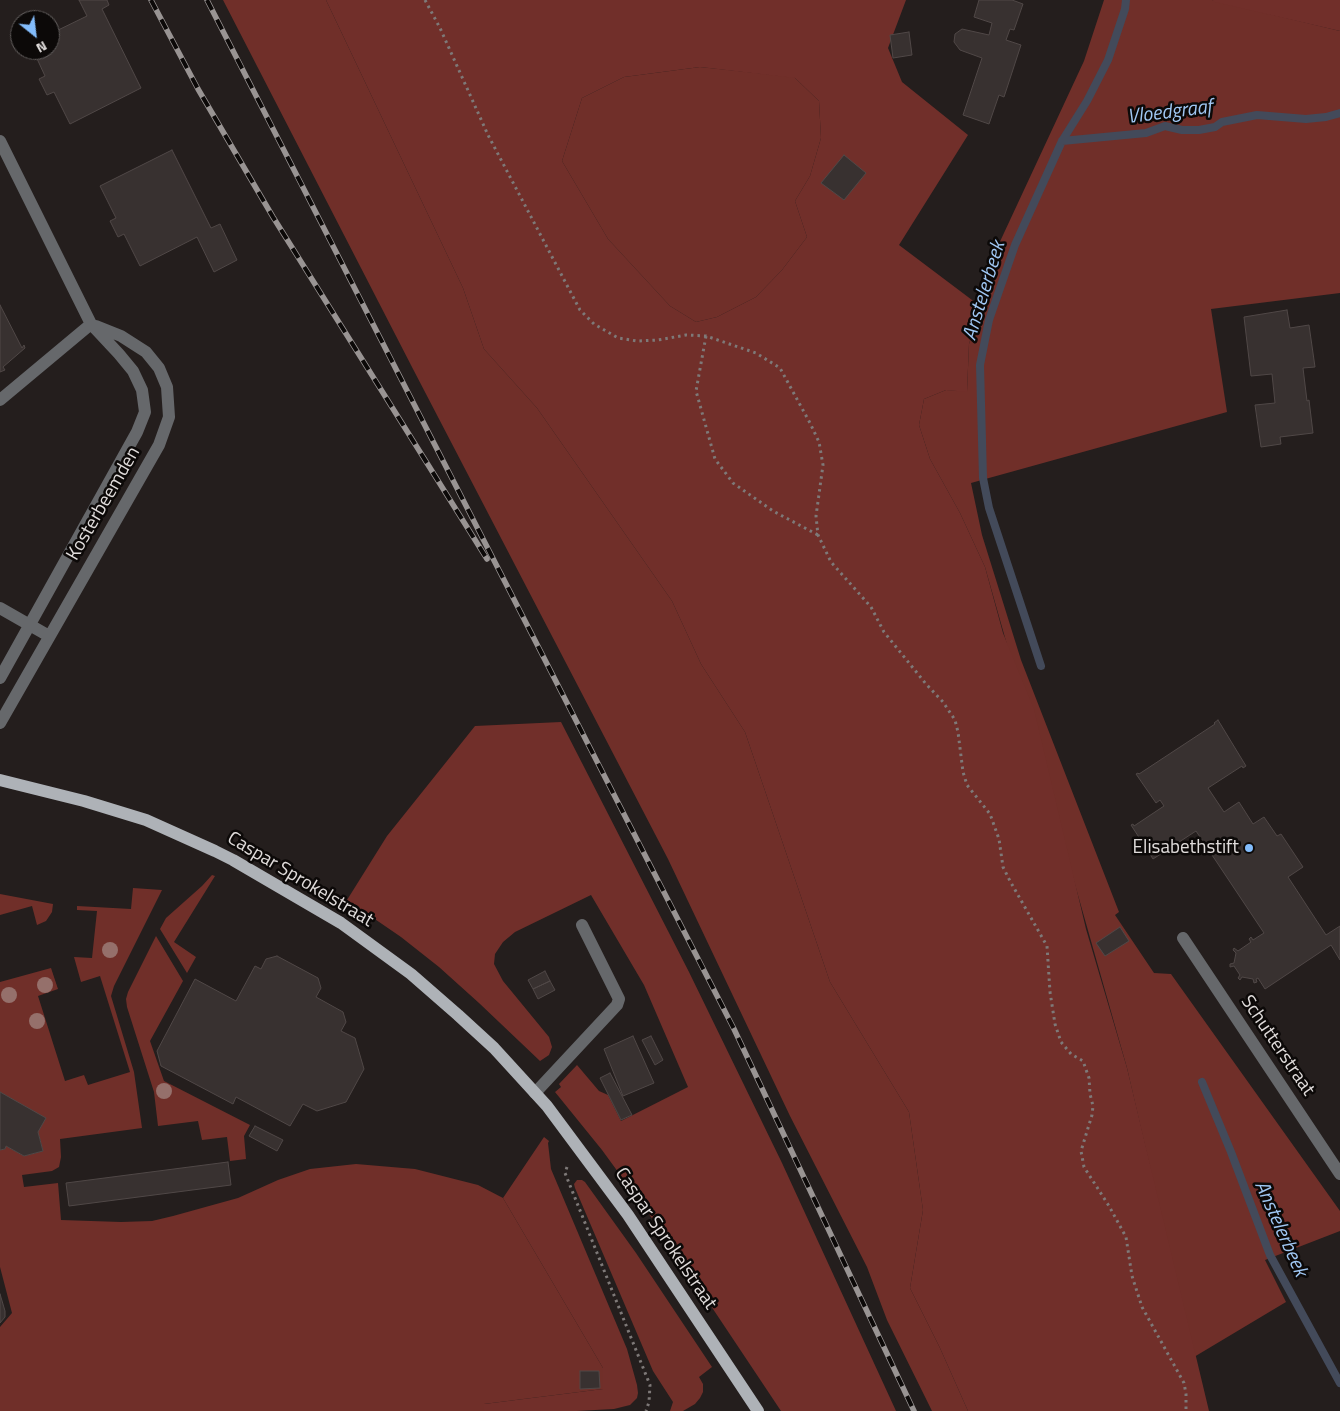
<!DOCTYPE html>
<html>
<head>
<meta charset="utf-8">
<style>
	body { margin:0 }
	#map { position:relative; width:1340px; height:1411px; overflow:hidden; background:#241e1d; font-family:"Titillium Web",sans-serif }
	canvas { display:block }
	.north { position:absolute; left:10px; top:10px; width:50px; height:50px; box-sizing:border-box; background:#0c0908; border:1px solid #615d5c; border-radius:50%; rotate:151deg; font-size:14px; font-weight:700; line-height:20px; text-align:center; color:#e0dcdb }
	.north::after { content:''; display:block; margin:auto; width:18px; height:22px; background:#83bcfb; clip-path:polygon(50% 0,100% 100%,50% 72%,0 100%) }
</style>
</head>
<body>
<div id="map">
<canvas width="1340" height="1411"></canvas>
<div class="north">N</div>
</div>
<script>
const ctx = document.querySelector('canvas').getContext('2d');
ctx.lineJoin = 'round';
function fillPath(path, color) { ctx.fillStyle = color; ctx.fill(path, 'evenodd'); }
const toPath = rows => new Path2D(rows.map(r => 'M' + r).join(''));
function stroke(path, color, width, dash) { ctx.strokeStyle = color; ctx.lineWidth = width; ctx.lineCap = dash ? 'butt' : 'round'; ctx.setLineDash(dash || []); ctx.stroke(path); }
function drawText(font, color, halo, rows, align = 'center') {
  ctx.font = font + ' "Titillium Web",sans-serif'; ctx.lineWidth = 5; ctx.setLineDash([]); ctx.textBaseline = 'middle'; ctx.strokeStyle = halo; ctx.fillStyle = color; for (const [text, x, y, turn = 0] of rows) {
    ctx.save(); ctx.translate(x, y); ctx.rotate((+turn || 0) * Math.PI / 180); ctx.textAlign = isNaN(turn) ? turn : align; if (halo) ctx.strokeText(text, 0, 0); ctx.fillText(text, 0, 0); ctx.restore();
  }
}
const green = toPath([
	[223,0,326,0,463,288,484,349,537,408,672,601,701,664,745,732,830,982,909,1112,923,1210,910,1288,940,1348,968,1411,932,1411,887,1320,867,1267,790,1116,668,859,413,369],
	[1104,0,1212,0,1340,31,1340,293,1211,309,1227,412,971,483,982,535,1021,660,1119,912,1115,915,1154,973,1171,974,1340,1211,1340,1231,1265,1260,1286,1302,1194,1357,1127,1068,985,567,960,513,930,459,919,425,924,399,946,390,967,391,969,344,997,248,1084,61],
	[700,67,794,77,819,101,821,138,810,176,795,201,807,237,782,270,756,297,717,317,696,322,670,306,608,239,562,161,582,98,624,77],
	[212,875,215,876,174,942,196,957,187,973,160,929,166,918,202,886],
	[133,888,162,890,114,986,111,996,134,1072,142,1128,60,1139,61,1157,59,1167,52,1171,22,1175,24,1187,58,1183,61,1220,121,1222,152,1221,173,1216,238,1198,278,1180,310,1169,356,1164,415,1169,478,1185,503,1198,603,1368,603,1389,484,1404,484,1411,0,1411,0,1327,12,1313,0,1267,0,1150,5,1149,6,1146,24,1156,43,1151,38,1132,0,1092,0,982,51,968,58,989,38,996,65,1081,84,1075,88,1085,130,1072,100,976,81,982,74,957,92,958,97,911,77,910,77,906,131,909],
	[0,894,53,904,52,912,46,921,37,925,32,906,0,915],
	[156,936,183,981,150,1041,164,1081,250,1125,244,1136,246,1159,230,1161,227,1137,202,1140,198,1121,158,1126,154,1092,127,1007,126,999,128,992],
	[577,1180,582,1180,585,1182,636,1253,712,1367,699,1377,703,1384,703,1392,700,1398,695,1404,683,1411,670,1411,673,1402,653,1371,575,1188,574,1184]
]);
const forest = toPath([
	[326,0,906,0,888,48,902,82,968,135,899,245,980,306,969,344,967,392,946,390,924,399,919,425,930,459,960,513,985,567,1003,633,1034,709,1086,929,1127,1068,1209,1411,968,1411,940,1348,910,1288,923,1210,909,1112,830,982,745,732,701,664,672,601,537,408,484,349,463,288],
	[700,67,795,78,819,101,821,138,810,176,795,201,807,237,782,270,756,297,717,317,696,322,670,306,608,239,562,161,582,98,624,77],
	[1212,0,1340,0,1340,31,1215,2],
	[561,722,689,972,782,1163,896,1411,781,1411,659,1228,602,1150,555,1092,561,1087,559,1084,577,1065,599,1091,608,1095,621,1121,688,1087,644,985,591,895,515,932,503,942,495,954,494,964,503,981,549,1037,552,1047,549,1055,540,1061,479,1003,439,967,401,937,347,900,387,836,475,726],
	[544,1137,549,1141,548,1143,551,1169,627,1349,637,1385,638,1393,637,1398,630,1405,614,1409,577,1411,484,1411,484,1404,603,1389,603,1368,503,1198]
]);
const stream = toPath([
	[1062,141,1146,133,1165,126,1182,130,1199,130,1215,127,1222,122,1257,115,1306,119,1326,117,1340,113],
	[1041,666,989,508,983,478,980,365,989,320,1015,245,1062,141,1087,101,1108,60,1125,9,1126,0],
	[1202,1082,1231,1152,1270,1255,1340,1383]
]);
const building = toPath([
	[79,0,107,0,109,5,102,9,141,88,70,124,54,92,47,95,39,79,45,76,33,50,50,50,50,34,87,16,79,0],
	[979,0,1012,0,1023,4,1014,30,1010,29,1006,40,1021,45,1004,97,999,95,989,124,963,115,982,58,960,50,954,42,955,34,962,29,989,35,992,23,974,17,979,0],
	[909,32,912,55,893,58,890,35,909,32],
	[172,150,211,228,220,224,237,260,214,272,197,237,140,266,124,234,118,237,110,221,116,218,100,186,172,150],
	[844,155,866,173,844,200,821,183,844,155],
	[0,305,22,348,24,345,25,348,3,367,5,370,0,372,0,305],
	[1287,310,1290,328,1309,325,1315,367,1303,368,1307,401,1309,400,1313,433,1280,437,1281,444,1261,447,1255,405,1275,403,1272,374,1251,376,1244,317,1287,310],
	[1218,720,1246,766,1243,768,1242,766,1208,788,1224,812,1239,802,1253,824,1264,817,1277,836,1281,834,1303,867,1288,877,1326,935,1340,926,1340,960,1331,945,1265,989,1258,978,1256,979,1257,982,1254,983,1253,979,1242,977,1240,980,1238,978,1240,975,1234,966,1230,967,1230,964,1234,963,1236,953,1233,950,1234,948,1238,951,1251,942,1249,939,1251,937,1253,940,1264,933,1196,831,1153,859,1131,825,1133,824,1134,826,1164,806,1160,800,1156,803,1136,774,1138,773,1139,774,1215,724,1214,723,1218,720],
	[1120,927,1129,941,1105,956,1096,943,1120,927],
	[277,956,318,978,321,988,316,997,343,1012,346,1022,341,1031,355,1038,364,1069,346,1102,317,1111,303,1104,290,1126,236,1097,233,1104,161,1066,157,1051,195,979,236,1001,255,966,261,969,266,959,277,956],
	[545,971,550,981,533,989,528,980,545,971],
	[550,981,555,990,538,999,533,989,550,981],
	[633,1036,654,1083,623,1096,604,1049,633,1036],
	[651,1036,663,1060,655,1065,642,1040,651,1036],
	[610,1073,632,1115,621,1120,600,1078,610,1073],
	[0,1092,46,1118,38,1132,43,1151,24,1156,6,1146,5,1149,0,1150,0,1092],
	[255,1126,283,1140,277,1151,249,1136,255,1126],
	[228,1162,231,1185,69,1206,66,1183,228,1162],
	[0,1294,5,1311,5,1317,0,1323,0,1294],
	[580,1371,599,1371,600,1388,580,1389,580,1371]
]);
const path = toPath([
	[425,0,440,28,488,135,580,310,594,324,618,338,637,341,658,340,686,335,706,336,756,353,780,368,810,423,819,442,823,465,816,516,818,535,831,562,871,607,884,632,926,684,943,702,955,720,958,732,963,772,967,785,990,814,999,839,1003,867,1010,881,1047,946,1050,992,1055,1024,1061,1042,1071,1054,1083,1061,1089,1078,1090,1094,1093,1106,1092,1115,1081,1151,1084,1167,1109,1206,1126,1237,1132,1276,1142,1307,1184,1383,1186,1394,1186,1411],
	[706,336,696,391,715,459,733,483,773,511,818,535],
	[567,1167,565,1173,650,1385,649,1402,646,1411]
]);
const minor = toPath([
	[0,141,91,324,119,354,133,371,142,390,145,412,137,432,0,678],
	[0,400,91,324],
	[0,608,49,636],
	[0,723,159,445,169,417,167,387,159,368,146,352,121,336,96,326],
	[1183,938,1340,1174],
	[535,1093,617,1005,619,999,582,925]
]);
const major = toPath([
	[0,780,84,801,146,820,215,851,233,860,341,923,411,974,458,1015,494,1048,547,1106,628,1215,758,1411]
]);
const rail = toPath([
	[151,0,198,89,273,217,487,559],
	[207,0,734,1029,914,1411]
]);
const trees = [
	[110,950],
	[45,985],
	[9,995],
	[37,1021],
	[164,1091]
];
const markers = [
	[1249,848,5,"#83bcfb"]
];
const streetNames = [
	["Kosterbeemden",104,504,-60],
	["Caspar Sprokelstraat",300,880,31],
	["Schutterstraat",1277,1046,56],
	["Caspar Sprokelstraat",665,1239,56]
];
const poiNames = [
	["Elisabethstift",1239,848]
];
const waterNames = [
	["Vloedgraaf",1170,113,-7],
	["Anstelerbeek",985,291,-73],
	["Anstelerbeek",1280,1229,66]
];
fillPath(green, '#702f29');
fillPath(forest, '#712f2a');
stroke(stream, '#434a5a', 8);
fillPath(building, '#383130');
stroke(building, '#504847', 1);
stroke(path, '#7e7978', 3, [2.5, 4]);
stroke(minor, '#66686b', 12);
stroke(major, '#aeb2b7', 12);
stroke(rail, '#999493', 5.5);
stroke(rail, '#0c0908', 4, [11]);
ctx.fillStyle = '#95706b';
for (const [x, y] of trees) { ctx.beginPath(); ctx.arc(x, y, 8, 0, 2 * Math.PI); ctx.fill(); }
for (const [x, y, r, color] of markers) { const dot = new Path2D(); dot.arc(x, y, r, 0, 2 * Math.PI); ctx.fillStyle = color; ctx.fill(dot); stroke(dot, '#0c0908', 2); }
drawText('19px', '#e0dcdb', '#0c0908', streetNames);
drawText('19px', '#e0dcdb', '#0c0908', poiNames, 'right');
drawText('italic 20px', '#a0c7f3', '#0c0908', waterNames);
</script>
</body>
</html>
